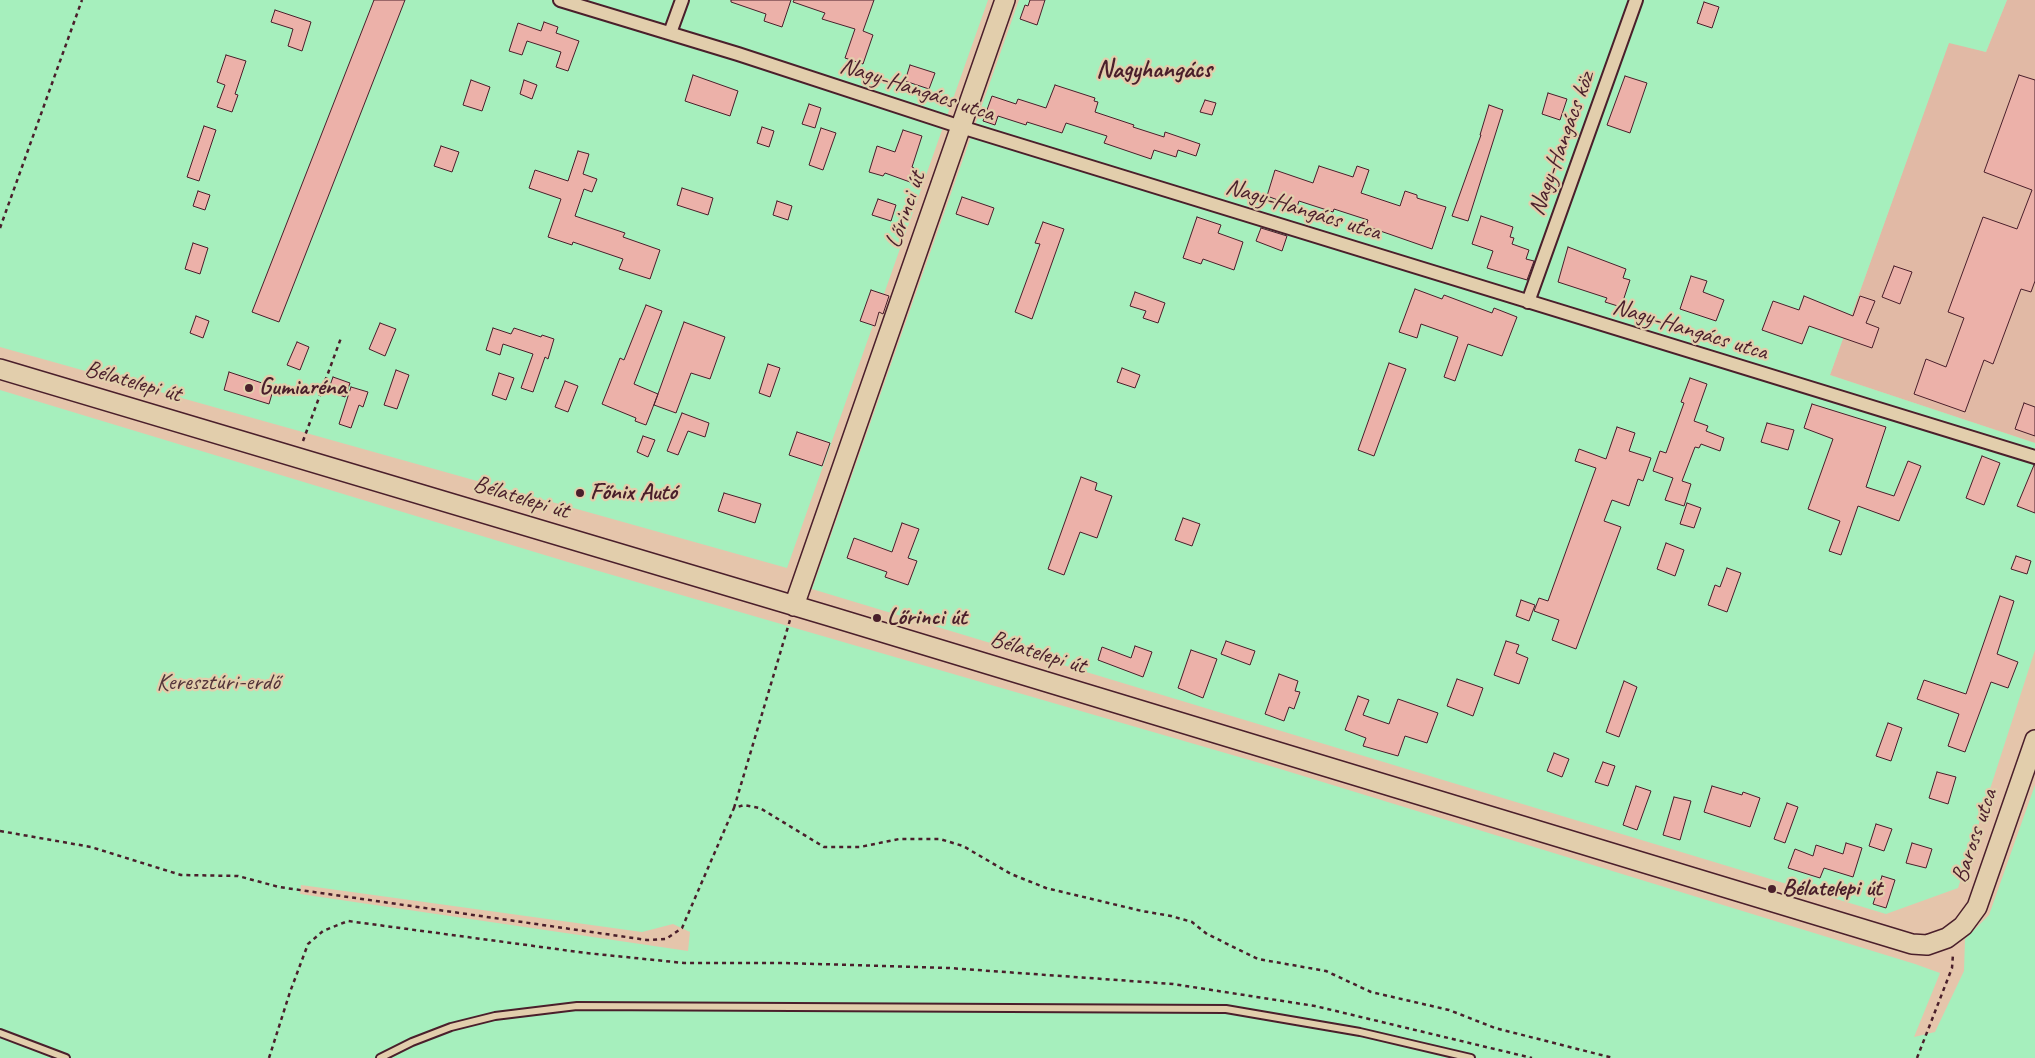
<!DOCTYPE html>
<html>
<head>
<meta charset="utf-8">
<style>
	body { margin:0 }
	canvas { display:block; background:#e5c5ab }
</style>
</head>
<body>
<canvas width="2035" height="1058"></canvas>
<script>
const ctx = document.querySelector('canvas').getContext('2d');
ctx.lineJoin = 'round';
function fillPath(path, color) { ctx.fillStyle = color; ctx.fill(path, 'evenodd'); }
const toPath = rows => new Path2D(rows.map(r => 'M' + r).join(''));
function stroke(path, color, width, dash) { ctx.strokeStyle = color; ctx.lineWidth = width; ctx.lineCap = dash ? 'butt' : 'round'; ctx.setLineDash(dash || []); ctx.stroke(path); }
function drawText(font, color, halo, rows, align = 'center') {
  ctx.font = font + ' Caveat,sans-serif'; ctx.lineWidth = 4.5; ctx.setLineDash([]); ctx.textBaseline = 'middle'; ctx.strokeStyle = halo; ctx.fillStyle = color; for (const [text, x, y, turn = 0] of rows) {
    ctx.save(); ctx.translate(x, y); ctx.rotate((+turn || 0) * Math.PI / 180); ctx.textAlign = isNaN(turn) ? turn : align; if (halo) ctx.strokeText(text, 0, 0); ctx.fillText(text, 0, 0); ctx.restore();
  }
}
const built = toPath([
	[2007,0,2035,0,2035,443,1830,375,1949,42,1986,52]
]);
const green = toPath([
	[0,0,988,0,787,568,0,347],
	[1019,0,2007,0,1986,52,1949,43,1830,375,2035,443,2035,650,1958,888,1886,914,812,589],
	[0,390,571,563,1277,768,1915,964,1940,973,1914,1037,1935,1032,1964,971,1965,939,1989,915,2035,785,2035,1058,0,1058],
	[301,885,642,932,673,924,690,932,688,951,300,894]
]);
const building = toPath([
	[374,0,405,0,279,322,252,312,374,0],
	[731,0,791,0,782,27,764,21,766,14,731,2,731,0],
	[794,0,874,0,863,31,873,35,863,64,845,58,855,29,822,19,825,13,793,2,794,0],
	[1030,0,1045,0,1037,25,1020,19,1025,5,1028,6,1030,0],
	[1704,2,1719,7,1712,28,1697,23,1704,2],
	[275,10,311,22,302,51,288,46,293,29,271,22,275,10],
	[544,22,558,27,556,33,579,41,568,71,556,67,561,52,527,41,522,55,509,51,518,23,541,31,544,22],
	[226,55,246,61,235,94,238,95,232,112,217,107,225,85,217,82,226,55],
	[910,65,935,73,929,89,905,81,910,65],
	[693,75,738,91,730,116,685,101,693,75],
	[2019,75,2035,80,2035,281,2031,292,2021,289,1993,364,1984,360,1965,412,1914,394,1926,359,1946,367,1964,318,1948,312,1983,217,2017,229,2032,190,1984,172,2019,75],
	[1625,76,1647,83,1630,133,1607,125,1625,76],
	[471,80,490,87,482,111,463,105,471,80],
	[524,80,537,85,532,99,520,94,524,80],
	[1055,85,1095,98,1094,101,1098,102,1095,112,1134,125,1133,127,1164,137,1165,132,1200,144,1196,156,1178,150,1176,157,1154,150,1151,159,1104,143,1107,136,1066,123,1062,133,1027,122,1026,125,998,116,995,125,983,121,992,96,1016,104,1018,99,1046,108,1055,85],
	[1548,93,1567,99,1560,120,1542,114,1548,93],
	[1205,100,1216,103,1212,115,1200,112,1205,100],
	[809,104,821,108,815,128,802,124,809,104],
	[1489,105,1503,110,1468,221,1452,216,1481,135,1480,135,1489,105],
	[204,126,216,130,199,181,187,177,204,126],
	[762,127,774,131,769,147,757,143,762,127],
	[821,128,836,133,823,170,809,165,821,128],
	[903,130,922,136,912,167,914,168,910,182,885,173,883,176,869,172,877,146,895,152,903,130],
	[441,146,459,152,452,172,434,166,441,146],
	[578,151,589,154,583,174,597,179,592,192,584,189,575,216,625,233,623,237,660,250,650,279,619,269,623,259,573,242,572,245,548,237,561,199,529,188,535,170,568,181,578,151],
	[1319,166,1353,177,1357,166,1369,170,1361,193,1400,206,1405,191,1417,195,1417,198,1446,207,1432,249,1366,226,1368,220,1334,209,1333,212,1299,201,1297,207,1267,196,1275,170,1313,183,1319,166],
	[682,188,713,198,708,215,677,205,682,188],
	[198,191,210,195,205,210,193,206,198,191],
	[962,197,994,208,988,225,956,214,962,197],
	[878,199,896,205,891,221,872,215,878,199],
	[777,201,792,206,788,220,773,215,777,201],
	[1481,216,1513,227,1510,237,1514,238,1512,244,1529,250,1526,259,1534,261,1527,280,1487,268,1493,251,1472,244,1481,216],
	[1197,217,1221,225,1218,233,1243,242,1234,270,1203,259,1201,264,1183,258,1197,217],
	[1043,222,1064,229,1032,319,1015,312,1040,244,1035,243,1043,222],
	[1261,228,1287,236,1282,251,1256,241,1261,228],
	[193,243,208,248,200,274,185,269,193,243],
	[1568,247,1626,269,1623,278,1630,280,1621,307,1605,302,1607,298,1558,282,1568,247],
	[1894,266,1912,272,1900,304,1882,297,1894,266],
	[1691,276,1707,281,1703,292,1724,300,1716,321,1680,309,1691,276],
	[1415,289,1442,299,1444,295,1492,313,1494,308,1517,317,1502,356,1468,344,1455,381,1444,377,1458,337,1421,324,1417,338,1399,332,1415,289],
	[871,290,889,296,883,314,879,312,875,326,860,321,871,290],
	[1135,292,1165,303,1158,323,1143,318,1146,311,1130,306,1135,292],
	[1804,296,1853,316,1860,296,1875,301,1866,323,1879,328,1872,348,1809,326,1802,344,1762,330,1773,301,1799,310,1804,296],
	[646,305,662,311,634,384,658,394,646,425,635,421,636,418,602,404,620,358,624,360,646,305],
	[196,316,209,321,203,338,190,333,196,316],
	[684,322,725,337,710,379,691,373,676,413,654,405,684,322],
	[380,323,396,329,385,356,369,349,380,323],
	[493,328,511,334,514,328,541,337,542,335,554,339,548,359,545,357,533,392,521,388,533,354,503,344,500,355,486,350,493,328],
	[297,342,309,347,300,370,287,365,297,342],
	[1389,363,1406,369,1374,456,1358,450,1389,363],
	[768,364,780,368,770,397,759,393,768,364],
	[1122,368,1140,375,1135,388,1117,382,1122,368],
	[396,370,409,375,397,409,384,405,396,370],
	[229,372,274,387,269,404,224,390,229,372],
	[499,373,514,378,506,400,492,395,499,373],
	[333,377,350,383,345,397,328,391,333,377],
	[1690,378,1707,384,1694,421,1708,426,1706,431,1724,438,1720,451,1701,444,1699,448,1695,447,1682,481,1691,484,1684,506,1665,500,1673,478,1653,471,1660,451,1666,453,1684,403,1681,402,1690,378],
	[565,381,578,386,568,412,555,407,565,381],
	[351,387,368,392,363,407,359,405,351,428,339,424,351,387],
	[2024,403,2035,407,2035,436,2015,429,2024,403],
	[1812,404,1886,427,1866,487,1894,496,1908,461,1921,466,1899,521,1858,506,1841,555,1829,551,1840,521,1808,509,1833,439,1804,428,1812,404],
	[682,413,709,423,705,437,688,431,678,455,667,451,682,413],
	[1767,423,1794,430,1788,450,1761,442,1767,423],
	[1617,427,1635,433,1629,451,1651,458,1643,481,1638,479,1629,506,1612,500,1604,521,1621,527,1576,649,1552,640,1559,620,1534,611,1539,598,1548,601,1596,468,1575,461,1579,449,1606,459,1617,427],
	[797,432,830,443,822,466,789,455,797,432],
	[643,436,655,440,648,457,637,452,643,436],
	[1982,456,2000,463,1984,505,1966,498,1982,456],
	[2034,465,2035,465,2035,513,2017,506,2034,465],
	[1081,477,1097,483,1095,490,1112,496,1097,538,1080,532,1064,575,1048,569,1081,477],
	[724,493,761,504,755,523,718,511,724,493],
	[1687,503,1701,508,1694,528,1680,524,1687,503],
	[1183,518,1200,524,1192,546,1175,540,1183,518],
	[902,523,919,529,908,558,917,561,908,585,885,577,887,572,847,558,854,538,892,552,902,523],
	[1666,543,1684,550,1675,576,1657,569,1666,543],
	[2016,556,2031,561,2027,574,2011,569,2016,556],
	[1727,568,1741,573,1727,612,1708,605,1715,585,1720,587,1727,568],
	[2000,596,2014,601,1997,654,2018,662,2008,688,1991,682,1965,752,1948,746,1959,714,1917,699,1924,680,1966,694,2000,596],
	[1521,600,1535,605,1529,621,1516,616,1521,600],
	[1226,641,1255,651,1250,665,1221,654,1226,641],
	[1506,641,1519,645,1516,653,1528,658,1519,684,1494,675,1506,641],
	[1135,646,1152,652,1143,677,1098,660,1102,647,1131,658,1135,646],
	[1191,650,1217,659,1203,698,1178,688,1191,650],
	[1279,674,1298,681,1295,691,1300,692,1294,709,1289,707,1284,721,1265,714,1279,674],
	[1457,679,1483,688,1473,716,1447,706,1457,679],
	[1624,681,1637,687,1619,737,1606,732,1624,681],
	[1358,696,1369,700,1363,715,1389,724,1398,699,1438,713,1427,743,1405,736,1398,756,1363,746,1366,738,1345,730,1358,696],
	[1888,723,1902,728,1891,761,1876,756,1888,723],
	[1554,753,1569,759,1562,777,1547,771,1554,753],
	[1603,762,1615,766,1608,786,1595,782,1603,762],
	[1937,772,1956,777,1948,804,1929,798,1937,772],
	[1636,786,1651,791,1637,830,1623,825,1636,786],
	[1712,786,1742,795,1743,792,1760,798,1750,827,1704,812,1712,786],
	[1674,797,1691,801,1680,840,1663,835,1674,797],
	[1787,803,1798,807,1785,843,1774,839,1787,803],
	[1876,824,1892,829,1884,851,1869,846,1876,824],
	[1846,843,1862,848,1853,877,1824,868,1820,878,1788,868,1795,849,1813,856,1816,845,1843,854,1846,843],
	[1912,843,1932,849,1926,868,1906,863,1912,843],
	[1882,876,1895,880,1886,908,1873,904,1882,876]
]);
const path = toPath([
	[0,228,82,0],
	[303,441,341,338],
	[734,808,790,620],
	[0,831,91,847,181,875,238,876,279,887,647,940,666,939,682,928,734,808,744,805,760,808,824,847,860,847,899,839,940,839,963,846,1011,874,1046,888,1142,911,1171,916,1192,922,1207,934,1258,959,1326,971,1371,992,1449,1010,1495,1028,1613,1058],
	[269,1058,290,992,308,944,323,931,348,921,586,953,684,963,785,963,949,968,1173,984,1315,1006,1532,1058],
	[1917,1058,1952,968,1953,954]
]);
const lane = toPath([
	[0,1033,66,1058],
	[380,1058,412,1042,451,1027,495,1016,577,1006,1226,1009,1360,1032,1471,1058]
]);
const street = toPath([
	[560,0,738,54,961,127,2035,457],
	[670,33,682,0],
	[1528,302,1636,0]
]);
const secondary = toPath([
	[0,369,829,616,1912,944,1927,945,1947,938,1963,926,1977,907,2035,740],
	[794,606,1005,0]
]);
const markers = [
	[249,388,5,"#4a1f2b"],
	[580,493,5,"#4a1f2b"],
	[877,618,5,"#4a1f2b"],
	[1772,889,5,"#4a1f2b"]
];
const streetNames = [
	["Nagy-Hangács utca",917,90,18],
	["Nagy-Hangács köz",1562,144,-70],
	["Lőrinci út",906,210,-71],
	["Nagy-Hangács utca",1303,210,17],
	["Nagy-Hangács utca",1690,330,17],
	["Bélatelepi út",133,382,16],
	["Bélatelepi út",521,498,17],
	["Bélatelepi út",1038,653,17],
	["Baross utca",1975,836,-71]
];
const poiNames = [
	["Gumiaréna",259,388],
	["Főnix Autó",590,493],
	["Lőrinci út",887,618],
	["Bélatelepi út",1782,889]
];
const parkNames = [
	["Keresztúri-erdő",218,683]
];
const neighbourhoodNames = [
	["Nagyhangács",1154,70]
];
fillPath(built, '#e1b9a5');
fillPath(green, '#a6efbd');
fillPath(building, '#ecb1a9');
stroke(building, '#4a1f2b', 1);
stroke(lane, '#4a1f2b', 10);
stroke(street, '#4a1f2b', 16);
stroke(secondary, '#4a1f2b', 22);
stroke(path, '#4a1f2b', 2.5, [4, 4]);
stroke(lane, '#e2ceac', 6);
stroke(street, '#e2ceac', 12);
stroke(secondary, '#e2ceac', 19);
for (const [x, y, r, color] of markers) { const dot = new Path2D(); dot.arc(x, y, r, 0, 2 * Math.PI); ctx.fillStyle = color; ctx.fill(dot); stroke(dot, '#e2ceac', 2); }
drawText('24px', '#4a1f2b', '#e2ceac', streetNames);
drawText('bold 24px', '#4a1f2b', '#e2ceac', poiNames, 'left');
drawText('24px', '#53343a', '#e2ceac', parkNames);
drawText('bold 25px', '#4a1f2b', '#e2ceac', neighbourhoodNames);
</script>
</body>
</html>
